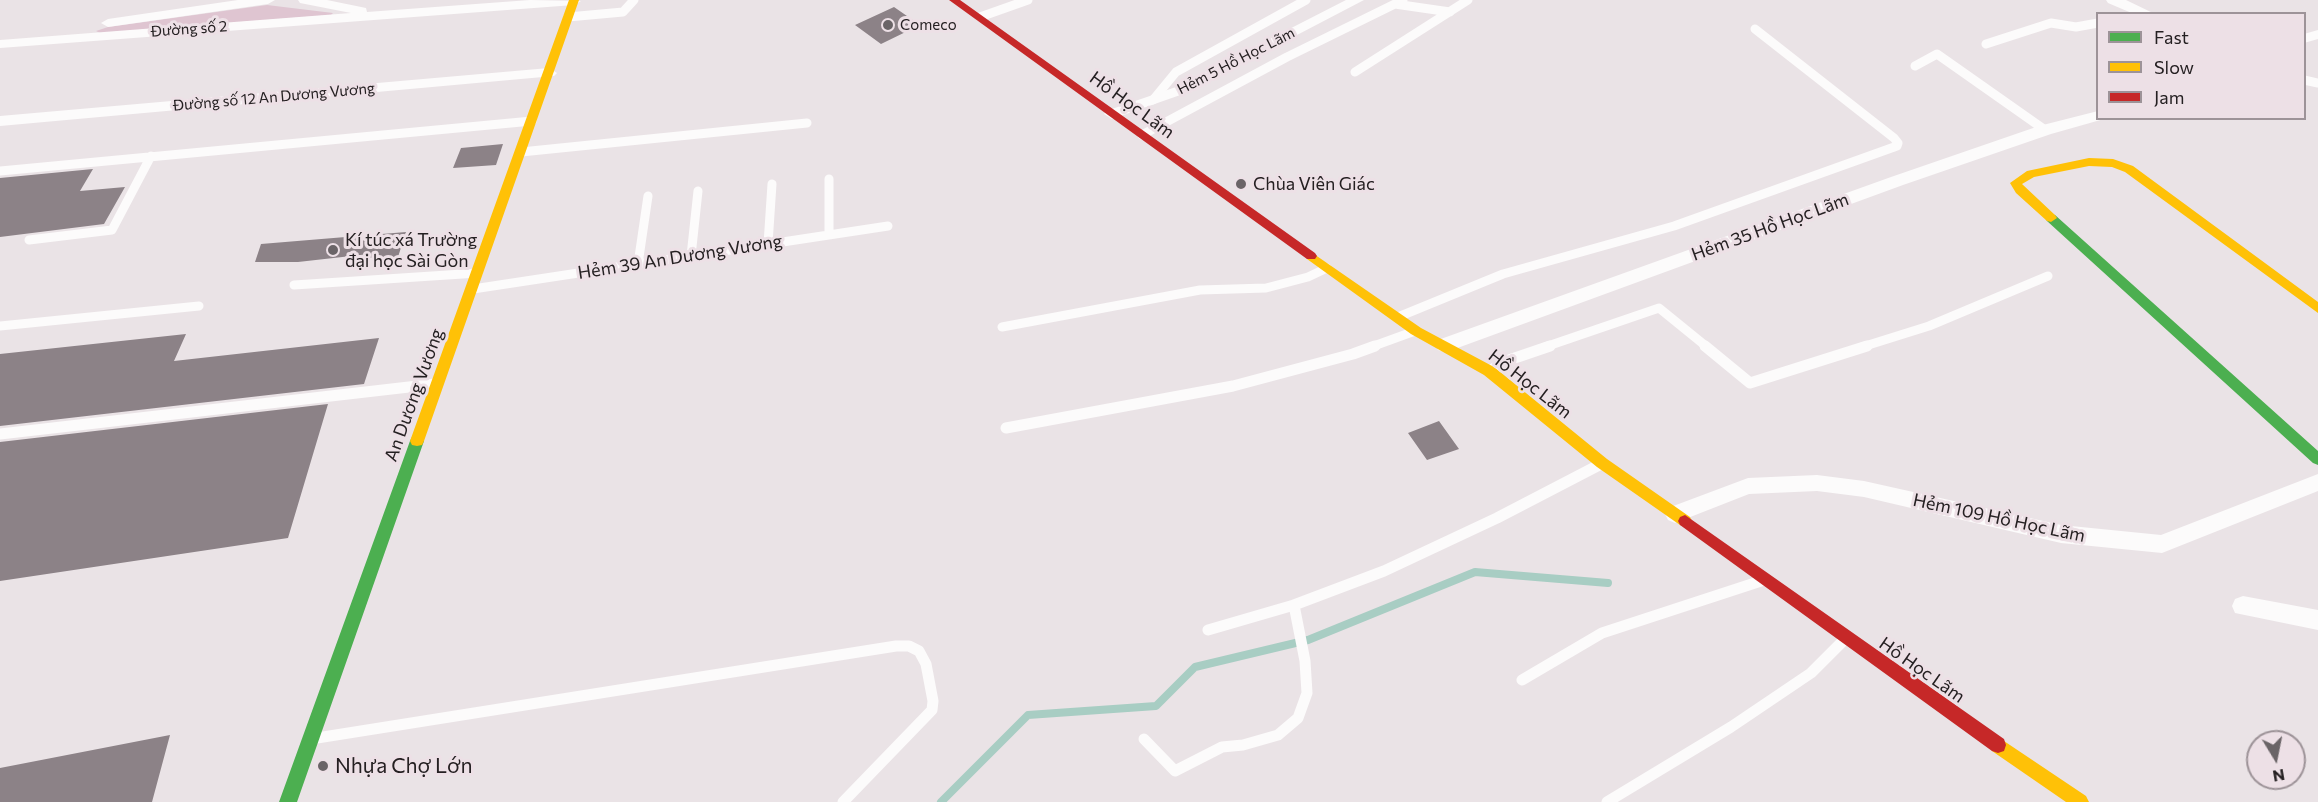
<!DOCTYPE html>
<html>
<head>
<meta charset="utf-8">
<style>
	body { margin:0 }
	#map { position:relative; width:2318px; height:802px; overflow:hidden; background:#eae3e6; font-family:Commissioner,sans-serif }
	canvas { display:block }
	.legend { position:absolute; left:2096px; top:12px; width:210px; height:108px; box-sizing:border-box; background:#ede0e6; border:2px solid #9d9398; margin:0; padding:8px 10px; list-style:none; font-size:18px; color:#252022 }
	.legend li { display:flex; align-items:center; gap:12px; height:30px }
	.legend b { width:30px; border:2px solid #9d9398 }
	.north { position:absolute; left:2246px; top:730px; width:60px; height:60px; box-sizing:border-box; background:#ede0e6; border:2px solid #9d9398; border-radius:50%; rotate:170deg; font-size:16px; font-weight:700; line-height:24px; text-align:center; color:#252022 }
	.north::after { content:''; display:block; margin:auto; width:21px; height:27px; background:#6a6467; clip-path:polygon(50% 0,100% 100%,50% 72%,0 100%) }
</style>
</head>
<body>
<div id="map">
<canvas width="2318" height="802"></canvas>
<ul class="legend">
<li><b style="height:8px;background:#4caf50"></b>Fast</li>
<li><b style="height:8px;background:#ffc107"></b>Slow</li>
<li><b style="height:8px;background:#c62828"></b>Jam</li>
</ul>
<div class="north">N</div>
</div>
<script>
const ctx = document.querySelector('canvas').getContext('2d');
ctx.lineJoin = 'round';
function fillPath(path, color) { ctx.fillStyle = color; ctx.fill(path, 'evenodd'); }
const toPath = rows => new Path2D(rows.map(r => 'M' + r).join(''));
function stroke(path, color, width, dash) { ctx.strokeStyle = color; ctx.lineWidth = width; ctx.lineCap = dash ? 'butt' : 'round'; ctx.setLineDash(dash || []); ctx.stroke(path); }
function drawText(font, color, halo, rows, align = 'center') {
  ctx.font = font + ' Commissioner,sans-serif'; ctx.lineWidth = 6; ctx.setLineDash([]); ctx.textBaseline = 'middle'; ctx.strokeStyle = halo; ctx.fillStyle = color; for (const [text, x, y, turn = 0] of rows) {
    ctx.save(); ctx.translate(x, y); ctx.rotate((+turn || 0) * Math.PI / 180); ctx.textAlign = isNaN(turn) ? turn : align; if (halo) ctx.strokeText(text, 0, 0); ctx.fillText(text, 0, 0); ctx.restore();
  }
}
const green = toPath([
	[267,5,333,13,331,15,100,33,96,31,108,27]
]);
const stream = toPath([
	[941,802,1028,715,1156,706,1195,667,1308,640,1475,572,1608,583]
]);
const building = toPath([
	[894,7,920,25,881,44,855,25],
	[503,144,496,165,453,168,461,148],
	[93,169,80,191,125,187,104,224,0,237,0,178],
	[406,232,398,257,368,258,369,254,298,262,255,262,261,244],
	[186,334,174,361,379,338,364,384,0,426,0,354],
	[328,404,288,538,0,581,0,442],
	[1439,421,1459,449,1427,460,1408,433],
	[170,735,152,802,0,802,0,768]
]);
const laneFar1 = toPath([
	[1395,4,1450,12],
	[568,17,623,12,634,0],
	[980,17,1028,0],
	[1986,44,2051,23,2076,27,2098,23],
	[1915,66,1937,54,2045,130],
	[1355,72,1468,0],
	[2304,80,2318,83],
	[1153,100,1176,72,1306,0],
	[1142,135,1287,57,1403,0],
	[521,152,807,123],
	[0,171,532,121],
	[829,179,829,235],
	[29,240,112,230,151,156],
	[768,244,772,184],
	[691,256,698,191],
	[638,264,648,196],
	[294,285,478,273],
	[473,289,888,226],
	[1398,317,1503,274,1674,226,1897,146,1898,143,1894,138,1755,29],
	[0,326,199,306],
	[1002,327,1200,290,1266,288,1308,277,1327,268],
	[1371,347,1415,331],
	[1545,347,1659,308,1707,347],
	[1862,347,1929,326,2048,276]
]);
const lane = toPath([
	[1705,346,1750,383,1867,346],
	[1489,371,1509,360,1550,346],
	[1006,428,1233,386,1353,354,1375,346],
	[0,434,435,384],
	[1208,630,1294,605],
	[1522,680,1602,633,1761,581],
	[317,738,896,646,909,646,919,651,926,664,933,701,932,710,843,802],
	[1144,739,1175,771,1222,747,1243,745,1278,735,1298,718,1307,693,1305,661,1294,605,1384,571,1497,518,1601,464],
	[1607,802,1731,727,1811,673,1846,638]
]);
const street = toPath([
	[238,0,275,0,268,4,108,27,101,23,108,19,238,0],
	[298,0,327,0,366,8,367,12,530,0,581,1,574,5,0,48,0,40,351,13,300,3,298,0],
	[1346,0,1364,0,1186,93,1112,119,1104,114,1106,111,1176,87,1346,0],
	[2106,0,2126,0,2155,14,2134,14,2108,3,2106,0],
	[2318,30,2318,39,2304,43,2304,34,2318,30],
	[549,68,557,73,554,76,0,126,0,116,549,68],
	[2098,111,2098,118,2104,119,2051,134,1903,185,1452,350,1445,352,1438,350,1436,345,1438,340,1891,177,2039,126,2098,111],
	[2318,474,2318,491,2162,553,2061,543,1864,497,1817,491,1749,494,1675,523,1668,520,1665,514,1668,508,1748,478,1817,475,1864,481,2061,525,2161,535,2318,474],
	[2243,596,2318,610,2318,630,2235,613,2232,606,2235,599,2243,596]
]);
const fast = toPath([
	[2051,214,2055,215,2318,451,2318,465,2313,463,2047,221,2045,218,2051,214],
	[417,436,422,437,424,441,297,802,279,802,410,441,412,437,417,436]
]);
const slow = toPath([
	[569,0,579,0,424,441,422,445,417,446,412,445,410,441,569,0],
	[2089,158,2113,159,2133,166,2318,302,2318,313,2125,172,2112,167,2089,166,2034,177,2022,184,2055,215,2057,218,2051,222,2047,221,2016,193,2010,183,2027,171,2089,158],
	[1311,252,1421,328,1494,367,1607,459,1690,517,1692,521,1690,525,1685,527,1680,525,1597,467,1484,375,1411,334,1307,259,1305,256,1311,252],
	[1998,737,2086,796,2089,802,2066,802,1992,751,1990,745,1992,739,1998,737]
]);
const jam = toPath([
	[949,0,960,0,1315,253,1317,256,1315,259,1307,259,949,0],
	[1685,515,2004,739,2006,745,2004,751,1998,753,1992,751,1680,525,1678,521,1680,517,1685,515]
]);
const markers = [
	[888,25,6,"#6a6467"],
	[1241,184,6,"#6a6467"],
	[333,250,6,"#6a6467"],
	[323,766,6,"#6a6467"]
];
const farPoinames = [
	["Comeco",900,25]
];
const farStreetnames = [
	["Đường số 2",189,29,-4],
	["Hẻm 5 Hồ Học Lãm",1236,61,-27],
	["Đường số 12 An Dương Vương",274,97,-5]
];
const streetNames = [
	["Hồ Học Lãm",1132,105,36],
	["Hẻm 35 Hồ Học Lãm",1770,227,-20],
	["Hẻm 39 An Dương Vương",680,257,-9],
	["Hồ Học Lãm",1530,384,38],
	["An Dương Vương",414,395,-70],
	["Hẻm 109 Hồ Học Lãm",1999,518,12],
	["Hồ Học Lãm",1922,670,35]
];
const poiNames = [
	["Chùa Viên Giác",1253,184],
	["Kí túc xá Trường",345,240],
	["đại học Sài Gòn",345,261]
];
const nearPoinames = [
	["Nhựa Chợ Lớn",335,766]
];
fillPath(green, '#dfc5d1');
stroke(stream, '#a8cdc3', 8);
fillPath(building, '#8c8287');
stroke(laneFar1, '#fcfbfb', 9);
stroke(lane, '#fcfbfb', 11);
fillPath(street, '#fcfbfb');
fillPath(fast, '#4caf50');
fillPath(slow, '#ffc107');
fillPath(jam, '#c62828');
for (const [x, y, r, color] of markers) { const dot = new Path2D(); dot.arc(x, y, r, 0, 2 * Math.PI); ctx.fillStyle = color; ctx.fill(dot); stroke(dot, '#ede0e6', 2); }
drawText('15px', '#252022', '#ede0e6', farPoinames, 'left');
drawText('15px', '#252022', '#ede0e6', farStreetnames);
drawText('18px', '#252022', '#ede0e6', streetNames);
drawText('18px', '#252022', '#ede0e6', poiNames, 'left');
drawText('21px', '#252022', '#ede0e6', nearPoinames, 'left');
</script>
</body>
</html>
